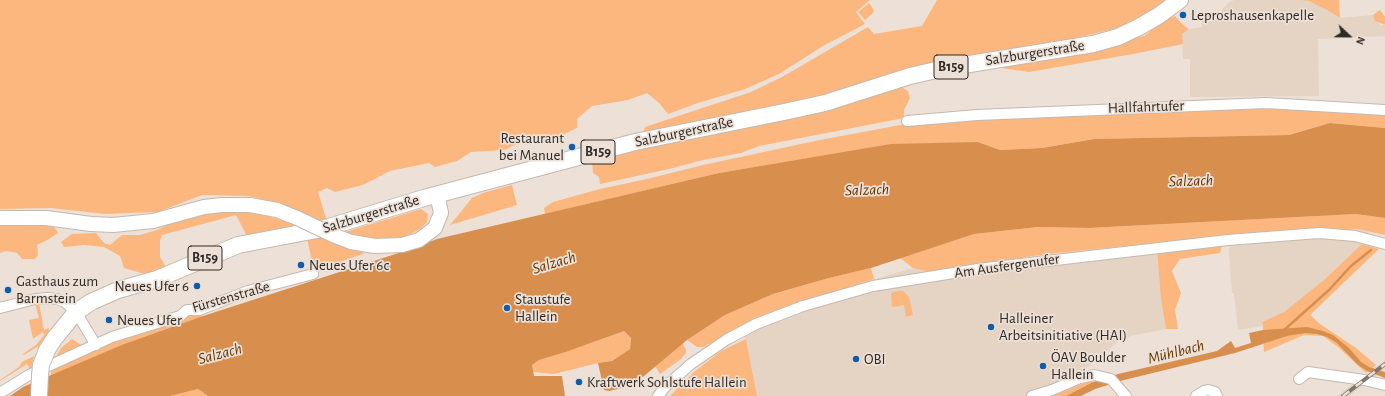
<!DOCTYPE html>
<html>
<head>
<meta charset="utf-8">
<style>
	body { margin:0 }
	#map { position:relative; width:1385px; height:396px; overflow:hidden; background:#ede0d6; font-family:"Alegreya Sans",sans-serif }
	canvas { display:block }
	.north { position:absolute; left:1329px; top:16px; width:40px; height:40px; -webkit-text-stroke:3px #ede0d6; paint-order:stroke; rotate:112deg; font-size:11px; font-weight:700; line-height:16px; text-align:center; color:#2f2a26 }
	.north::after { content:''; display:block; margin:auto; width:14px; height:18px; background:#2f2a26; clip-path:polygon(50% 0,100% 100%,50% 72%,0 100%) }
</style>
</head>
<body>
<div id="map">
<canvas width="1385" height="396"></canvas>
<div class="north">N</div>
</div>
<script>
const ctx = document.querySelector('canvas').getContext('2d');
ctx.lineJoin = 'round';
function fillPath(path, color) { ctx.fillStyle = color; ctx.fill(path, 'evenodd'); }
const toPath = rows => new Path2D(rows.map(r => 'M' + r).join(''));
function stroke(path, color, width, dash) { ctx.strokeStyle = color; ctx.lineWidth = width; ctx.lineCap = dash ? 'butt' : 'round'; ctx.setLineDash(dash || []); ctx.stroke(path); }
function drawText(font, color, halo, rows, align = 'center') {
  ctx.font = font + ' "Alegreya Sans",sans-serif'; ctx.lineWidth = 3.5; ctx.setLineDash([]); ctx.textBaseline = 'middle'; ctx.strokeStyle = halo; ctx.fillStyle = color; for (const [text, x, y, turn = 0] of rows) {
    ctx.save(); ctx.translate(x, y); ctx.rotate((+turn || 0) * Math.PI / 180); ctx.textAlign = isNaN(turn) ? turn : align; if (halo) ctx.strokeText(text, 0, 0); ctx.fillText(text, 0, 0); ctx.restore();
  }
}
const built = toPath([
	[1234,0,1300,0,1309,1,1329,11,1340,18,1373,15,1375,21,1381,25,1385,25,1385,36,1318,39,1319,96,1190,97,1190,59,1183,59,1182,34,1189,29,1202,27,1202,21,1215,21,1221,11,1228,3],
	[1299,229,1348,230,1358,229,1369,232,1362,244,1325,279,1284,312,1262,322,1263,326,1238,330,1234,293,1232,293,1228,236],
	[1156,243,1161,299,1166,329,1131,336,1121,340,1114,345,1082,372,1084,383,1053,396,757,396,746,339,739,327,768,313,841,289,913,268,931,272,1046,254],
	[1385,360,1385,369,1349,396,1337,396]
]);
const green = toPath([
	[0,0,870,0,856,12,865,24,823,46,779,74,745,89,698,103,668,114,659,103,647,93,628,100,592,106,577,119,577,128,562,135,532,136,505,150,471,152,457,161,435,167,429,163,390,171,363,185,335,192,327,188,318,192,327,221,323,223,305,214,274,203,249,196,202,195,158,212,105,214,51,208,0,209],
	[937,0,1172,0,1154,14,1114,29,1071,39,944,62,838,94,642,135,645,127,751,92,782,77,868,27,874,34,922,26],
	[1300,0,1339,0,1340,18,1329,11,1309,1],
	[869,3,874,10,873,13,865,20,858,12],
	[1380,10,1385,17,1385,25,1375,21,1373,15],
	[1175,16,1182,24,1189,29,1182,34,1183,44,1133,54,1029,72,995,67,1144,36,1163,21],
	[898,85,908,91,910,98,904,110,904,118,759,146,741,153,703,160,669,169,600,184,599,177,593,173,592,162,612,154],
	[1320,108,1385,113,1385,128,1330,123,1289,135,1094,139,1042,148,1000,150,978,142,816,157,719,173,545,214,544,208,553,202,600,189,647,179,703,165,820,140,911,123,980,118,1024,119,1095,114,1221,109],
	[512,185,517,205,450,225,472,198,483,193],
	[421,209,428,214,427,222,420,229,405,237,373,239,345,232],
	[232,211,259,213,299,226,247,236,236,215,162,235,160,241,160,257,166,267,148,275,124,268,120,256,104,247,84,245,64,247,61,242,72,234,96,233,104,243,110,245,122,235,140,235,157,230,167,225,210,213],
	[1356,214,1385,218,1385,235,1358,229,1348,230,1299,229,1046,254,930,272,913,268,900,258,974,234,1038,227,1089,228],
	[38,224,54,226,58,233,49,239,37,245,38,255,35,259,22,259,17,253,6,251,0,253,0,225],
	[321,236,352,250,365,253,314,271,307,238],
	[1362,244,1379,249,1310,315,1320,324,1356,348,1376,365,1366,373,1338,347,1323,336,1304,335,1264,352,1263,326,1262,322,1284,312,1325,279],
	[1222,246,1220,253,1180,259,1172,271,1181,293,1175,310,1178,329,1166,329,1161,299,1157,252],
	[871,268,874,279,768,313,739,327,704,347,697,347,687,340,725,315,773,294,829,278],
	[898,291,903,291,909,297,913,315,906,317,904,305,892,307,891,294,893,292],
	[35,303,39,303,44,330,49,328,49,331,40,345,24,355,23,354,36,345,44,335,43,332,33,339,29,320,39,318],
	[200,312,203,316,124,344,51,376,51,371,69,360,111,342],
	[624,331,631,338,630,349,612,361,598,363,554,374,533,372,532,365,539,360,566,352],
	[72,339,83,346,55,359,61,348],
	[746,339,757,396,670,396,694,372,721,351],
	[682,343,686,349,686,353,681,359,660,374,655,366],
	[34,356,31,370,27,364,0,381,0,380,19,367,22,362],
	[1089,381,1093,382,1066,396,1053,396],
	[198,389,208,396,170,396]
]);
const water = toPath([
	[1330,123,1385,128,1385,218,1356,214,1089,228,1038,227,974,234,871,268,829,278,773,294,725,315,687,340,644,376,622,388,609,391,604,390,598,363,612,361,630,349,631,338,624,331,566,352,539,360,532,365,534,376,562,376,565,396,208,396,198,389,170,396,10,396,23,387,124,344,203,316,408,250,437,239,719,173,891,144,978,142,1000,150,1042,148,1094,139,1289,135],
	[1307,327,1323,331,1333,335,1349,348,1361,362,1369,367,1385,372,1385,378,1367,371,1357,364,1337,343,1327,337,1317,334,1305,333,1287,336,1235,353,1124,380,1095,389,1081,396,1066,396,1093,382,1118,374,1217,351,1231,341,1235,348,1251,343,1249,333,1263,330]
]);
const stream = toPath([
	[1283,331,1329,290,1351,266,1371,250]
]);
const street = toPath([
	[907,121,977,115,1266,103,1385,110],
	[0,308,35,299,48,298,57,299,65,302,76,312,96,345],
	[1299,379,1308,372,1364,380,1385,385],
	[0,393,29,375,112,337,180,316,187,310,199,310,248,291,313,274],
	[658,396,666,386,691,364,726,340,756,324,803,306,873,286,978,269,1228,240,1319,233,1355,236,1385,244],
	[1032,396,1052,390,1080,378,1094,375,1111,379,1126,396],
	[1196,396,1204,391,1208,390,1215,392,1217,396]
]);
const secondary = toPath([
	[0,218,46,218,91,224,113,225,153,221,204,207,222,205,250,205,277,210],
	[402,245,419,240,435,228,441,213,437,194]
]);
const primary = toPath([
	[47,350,54,339,76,312,91,302,118,290,157,279,238,245,322,229,424,198,635,142,784,112,825,103,910,76,945,68,1093,44,1118,37,1139,27,1158,16,1180,0]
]);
const rail = toPath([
	[1343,396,1385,364]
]);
const secondaryBridge = toPath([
	[277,210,297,218,333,235,351,242,375,246,402,245]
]);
const primaryBridge = toPath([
	[39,396,40,375,41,365,47,350]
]);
const markers = [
	[1183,15,4,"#0f5cab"],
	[572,147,4,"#0f5cab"],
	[301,265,4,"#0f5cab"],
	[197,286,4,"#0f5cab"],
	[8,290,4,"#0f5cab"],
	[507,308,4,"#0f5cab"],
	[109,320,4,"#0f5cab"],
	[991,327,4,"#0f5cab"],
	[856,359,4,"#0f5cab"],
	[1043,366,4,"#0f5cab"],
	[579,382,4,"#0f5cab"]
];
const shields = [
	[951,67,34],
	[598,152,34],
	[205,258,34]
];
const shieldNames = [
	["B159",951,67],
	["B159",598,152],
	["B159",205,258]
];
const poiNames = [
	["Leproshausenkapelle",1191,15],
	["Restaurant",564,138,"right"],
	["bei Manuel",564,155,"right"],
	["Neues Ufer 6c",309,265],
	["Gasthaus zum",16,281],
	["Barmstein",16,298],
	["Neues Ufer 6",189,286,"right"],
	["Staustufe",515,299],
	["Hallein",515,316],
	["Halleiner",999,318],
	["Arbeitsinitiative (HAI)",999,335],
	["Neues Ufer",117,320],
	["ÖAV Boulder",1051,357],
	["Hallein",1051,374],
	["OBI",864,359],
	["Kraftwerk Sohlstufe Hallein",587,382]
];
const streetNames = [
	["Salzburgerstraße",1035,53,-9],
	["Hallfahrtufer",1146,107,-2],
	["Salzburgerstraße",684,132,-12],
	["Salzburgerstraße",371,214,-17],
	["Am Ausfergenufer",1007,266,-8],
	["Fürstenstraße",231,297,-16]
];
const waterNames = [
	["Salzach",1191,181,-2],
	["Salzach",867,190,-2],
	["Salzach",554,263,-17],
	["Mühlbach",1176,352,-14],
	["Salzach",220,354,-15]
];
fillPath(built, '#e5d3c4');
fillPath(green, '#fcb77e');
fillPath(water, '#d88e4d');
stroke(stream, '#d88e4d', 2.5);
stroke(street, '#c5b9af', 12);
stroke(secondary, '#c5b9af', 16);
stroke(primary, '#c5b9af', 18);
stroke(street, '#fff', 10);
stroke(secondary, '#fff', 14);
stroke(primary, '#fff', 16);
stroke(rail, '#7e7670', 4);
stroke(rail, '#ede0d6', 2.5, [8]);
stroke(secondaryBridge, '#c5b9af', 16, []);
stroke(primaryBridge, '#c5b9af', 18, []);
stroke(secondaryBridge, '#fff', 14);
stroke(primaryBridge, '#fff', 16);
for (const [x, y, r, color] of markers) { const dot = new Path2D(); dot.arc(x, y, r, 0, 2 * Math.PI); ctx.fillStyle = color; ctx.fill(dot); stroke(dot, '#ede0d6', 1.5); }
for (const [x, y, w] of shields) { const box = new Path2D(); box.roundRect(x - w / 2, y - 12, w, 24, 3); ctx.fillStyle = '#ede0d6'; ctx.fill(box); stroke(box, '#2f2a26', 1); }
drawText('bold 14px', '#2f2a26', null, shieldNames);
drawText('15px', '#2f2a26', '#ede0d6', poiNames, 'left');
drawText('15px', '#2f2a26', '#ede0d6', streetNames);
drawText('italic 16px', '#643500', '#ede0d6', waterNames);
</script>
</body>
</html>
